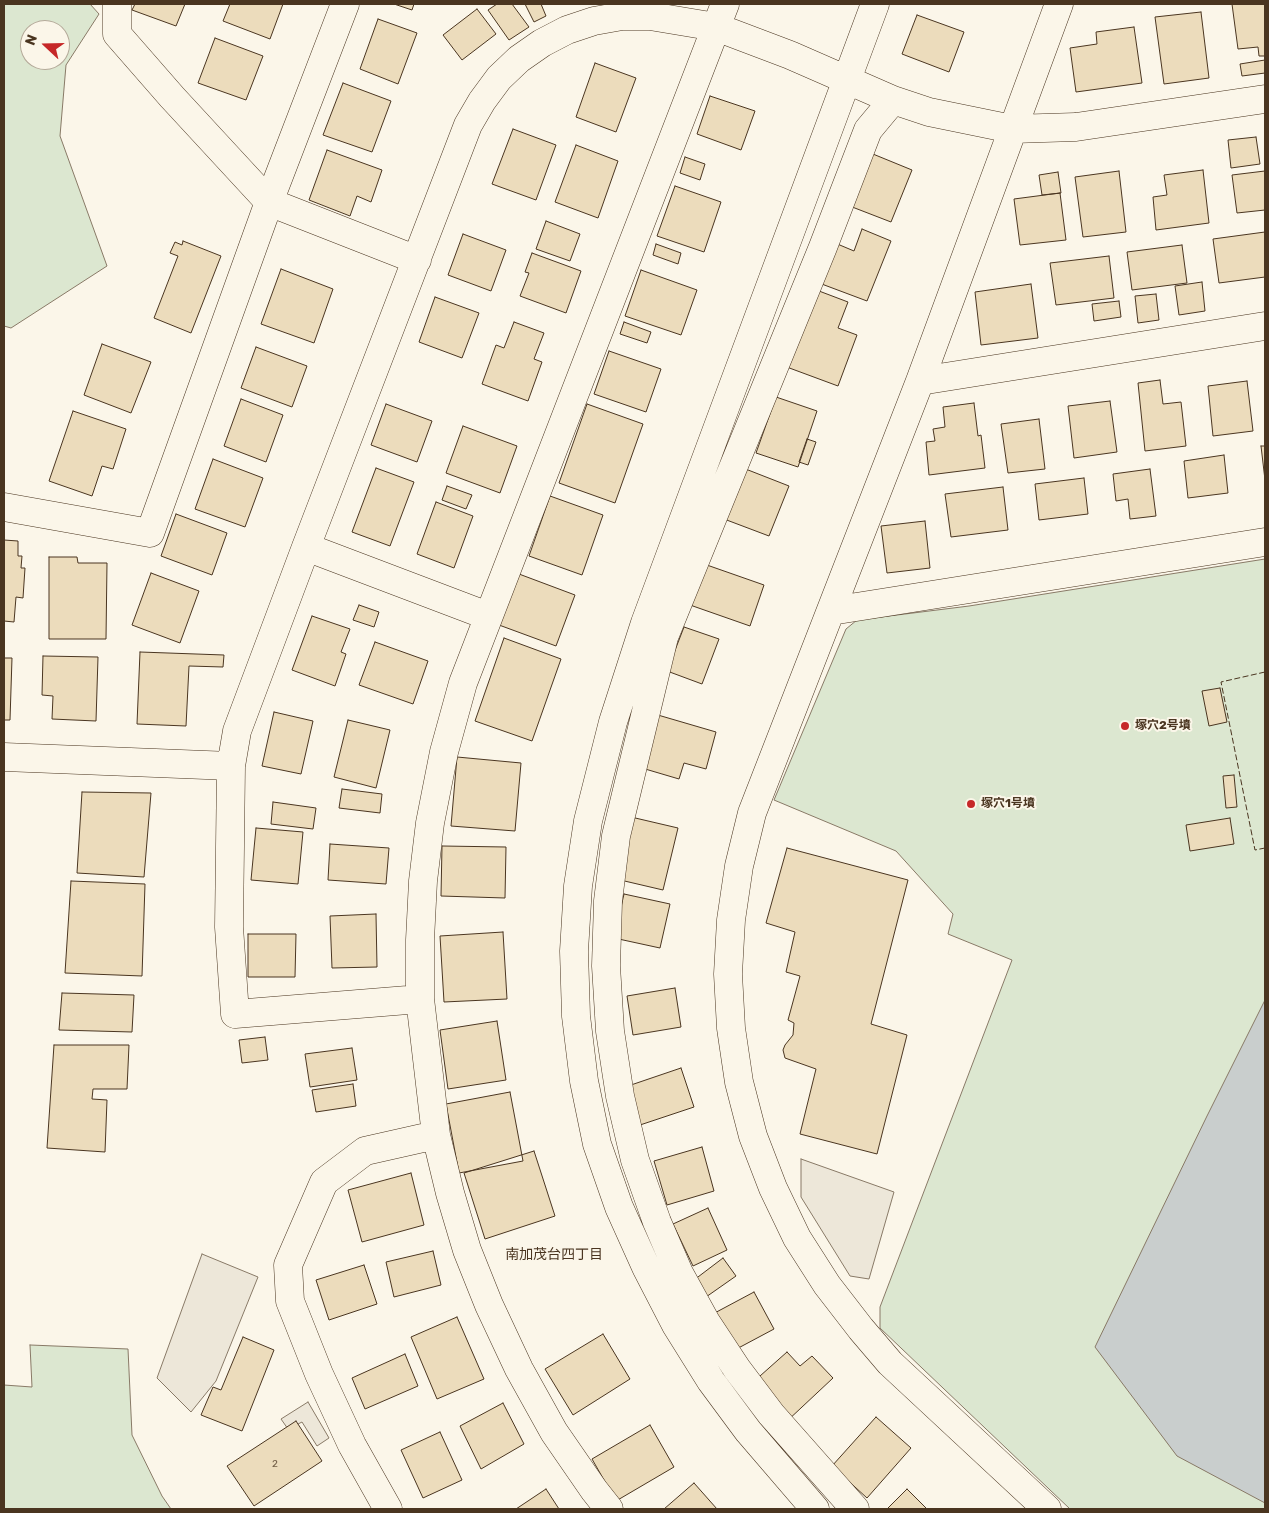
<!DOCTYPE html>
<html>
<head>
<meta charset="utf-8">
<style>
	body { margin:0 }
	#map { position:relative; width:1269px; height:1513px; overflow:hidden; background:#fbf6e9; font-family:Rubik,sans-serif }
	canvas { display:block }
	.frame { position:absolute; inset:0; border:5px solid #4a3520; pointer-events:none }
	.north { position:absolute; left:20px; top:20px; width:50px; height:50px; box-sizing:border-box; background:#fbf6e9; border:1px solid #b4a999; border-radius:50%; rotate:291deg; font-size:14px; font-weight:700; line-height:20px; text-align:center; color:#4a3520 }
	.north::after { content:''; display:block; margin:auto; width:18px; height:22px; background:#c62828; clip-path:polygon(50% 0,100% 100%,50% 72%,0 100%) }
</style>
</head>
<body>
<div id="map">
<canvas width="1269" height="1513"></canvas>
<div class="frame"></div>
<div class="north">N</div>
</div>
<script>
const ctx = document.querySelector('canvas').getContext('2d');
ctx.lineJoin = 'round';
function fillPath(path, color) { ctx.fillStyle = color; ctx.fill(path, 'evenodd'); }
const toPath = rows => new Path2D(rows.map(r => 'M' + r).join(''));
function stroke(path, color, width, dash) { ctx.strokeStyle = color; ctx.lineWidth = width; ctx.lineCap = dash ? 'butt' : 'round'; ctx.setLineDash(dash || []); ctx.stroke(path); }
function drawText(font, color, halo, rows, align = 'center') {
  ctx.font = font + ' Rubik,"Noto Sans JP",sans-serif'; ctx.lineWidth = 4; ctx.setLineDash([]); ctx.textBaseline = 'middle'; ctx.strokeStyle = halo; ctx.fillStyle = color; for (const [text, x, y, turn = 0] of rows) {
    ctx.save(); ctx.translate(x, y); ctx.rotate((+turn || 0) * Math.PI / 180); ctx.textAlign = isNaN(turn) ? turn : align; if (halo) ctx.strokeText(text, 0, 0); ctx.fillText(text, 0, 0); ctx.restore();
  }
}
const green = toPath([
	[4,4,90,4,99,14,66,65,60,136,107,266,11,328,4,326,4,4],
	[30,30,60,30,60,60,30,60,30,30],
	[1265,559,1265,1509,1070,1509,880,1328,880,1307,1012,960,948,934,953,914,896,851,774,800,846,629,857,620,969,606,1265,559],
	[30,1345,128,1349,132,1435,162,1496,171,1509,4,1509,4,1385,32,1387,30,1345]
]);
const parking = toPath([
	[801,1159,894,1192,869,1279,850,1276,801,1197,801,1159],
	[202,1254,258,1277,216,1381,191,1412,157,1378,202,1254],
	[308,1402,329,1438,317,1446,302,1422,288,1429,281,1419,308,1402]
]);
const water = toPath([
	[1265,1000,1265,1503,1177,1456,1095,1347,1207,1116,1265,1000]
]);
const building = toPath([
	[135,4,185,4,176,26,132,10,135,4],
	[230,4,283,4,270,39,223,21,230,4],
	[394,4,414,4,412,10,394,4],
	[497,4,512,4,529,27,509,40,488,10,497,4],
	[525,4,541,4,546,16,534,22,525,4],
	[1232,4,1265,4,1265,56,1259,56,1258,47,1238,49,1232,4],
	[477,9,496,34,462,60,443,35,477,9],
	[1201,12,1209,78,1164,84,1155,17,1201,12],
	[917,15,964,32,949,72,902,54,917,15],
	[378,19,417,33,398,84,360,69,378,19],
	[1134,27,1142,83,1076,92,1070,48,1097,44,1096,32,1134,27],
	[215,38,263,56,246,100,198,83,215,38],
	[1265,60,1265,73,1242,76,1240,64,1265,60],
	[595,63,636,78,616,132,576,117,595,63],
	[343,83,391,101,372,152,323,135,343,83],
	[710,96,755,111,741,150,697,134,710,96],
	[513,129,556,145,536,200,492,184,513,129],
	[1256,137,1260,164,1231,168,1228,140,1256,137],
	[576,145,618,161,598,218,555,202,576,145],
	[327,150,382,170,371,202,357,196,350,216,309,200,327,150],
	[868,152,912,170,891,222,847,205,868,152],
	[685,157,705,164,700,180,680,173,685,157],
	[1203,170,1209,223,1156,230,1153,197,1167,195,1164,175,1203,170],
	[1119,171,1126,232,1083,237,1075,177,1119,171],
	[1265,171,1265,210,1237,213,1232,175,1265,171],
	[1058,172,1061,193,1042,195,1039,175,1058,172],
	[675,186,721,202,704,252,657,236,675,186],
	[1060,193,1066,240,1020,245,1014,199,1060,193],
	[546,221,580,234,570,261,536,249,546,221],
	[862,229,891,241,867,301,819,283,835,243,854,251,862,229],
	[1265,232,1265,277,1219,283,1213,239,1265,232],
	[463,234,506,250,491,291,448,275,463,234],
	[183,241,221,256,191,333,154,318,178,256,170,253,175,242,182,245,183,241],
	[656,244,681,253,678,264,653,255,656,244],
	[1182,245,1187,283,1132,290,1127,252,1182,245],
	[532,253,581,271,566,313,520,296,529,273,525,272,532,253],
	[1109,256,1114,298,1056,305,1050,263,1109,256],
	[281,269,333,289,314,343,261,324,281,269],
	[641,270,697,290,681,335,625,316,641,270],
	[1202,282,1205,311,1179,315,1175,286,1202,282],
	[1031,284,1038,338,981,345,975,292,1031,284],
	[819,291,848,302,838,328,857,335,838,386,784,366,819,291],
	[1156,294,1159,320,1138,323,1135,296,1156,294],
	[435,297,479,313,462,358,419,342,435,297],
	[1119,301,1121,317,1094,321,1092,304,1119,301],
	[514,322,544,333,534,359,542,362,528,401,482,384,496,345,504,348,514,322],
	[624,322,651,332,647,343,620,334,624,322],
	[102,344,151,362,131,413,84,395,102,344],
	[256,347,307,366,292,407,241,388,256,347],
	[609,351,661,369,646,412,594,394,609,351],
	[1160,380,1163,404,1181,402,1186,446,1145,451,1138,383,1160,380],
	[1247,381,1253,431,1213,436,1208,386,1247,381],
	[776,397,817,411,798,467,756,453,776,397],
	[241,399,283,415,266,462,224,446,241,399],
	[1110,401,1117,452,1074,458,1068,406,1110,401],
	[974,403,978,436,981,435,985,468,929,475,926,442,935,441,933,429,945,427,943,407,974,403],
	[386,404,432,421,417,462,371,445,386,404],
	[587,404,643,424,615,503,559,483,587,404],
	[73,411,126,429,113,469,102,466,92,496,49,481,73,411],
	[1039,419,1045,469,1008,473,1001,424,1039,419],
	[463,426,517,446,500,493,446,473,463,426],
	[807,439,816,442,808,465,799,462,807,439],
	[1261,446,1265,446,1265,480,1261,446],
	[1224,455,1228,493,1188,498,1184,461,1224,455],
	[213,459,263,478,245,527,195,509,213,459],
	[376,468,414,482,390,546,352,532,376,468],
	[743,468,789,486,769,536,724,519,743,468],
	[1150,469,1156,516,1130,519,1128,499,1116,501,1113,474,1150,469],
	[1084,478,1088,514,1039,520,1035,484,1084,478],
	[447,486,472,495,466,509,442,500,447,486],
	[1003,487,1008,530,951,537,945,494,1003,487],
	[550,496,603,515,582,575,529,556,550,496],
	[436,502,473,516,454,568,417,554,436,502],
	[176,514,227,533,212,575,161,556,176,514],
	[925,521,930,568,887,573,881,526,925,521],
	[4,540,18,541,18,556,22,556,21,568,25,568,23,598,16,597,14,622,4,621,4,540],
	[49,557,77,557,78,563,107,563,106,639,49,639,49,557],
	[704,564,764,585,750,626,690,605,704,564],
	[151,573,199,591,180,643,132,625,151,573],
	[519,574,575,595,556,646,499,625,519,574],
	[359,605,379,612,374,627,353,620,359,605],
	[312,616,350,629,341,652,346,654,335,686,292,670,312,616],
	[684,627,719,639,702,684,667,671,684,627],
	[504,638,561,659,532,741,475,721,504,638],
	[375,642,428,661,413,704,359,685,375,642],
	[140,652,224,655,223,667,189,666,186,726,137,724,140,652],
	[43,656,98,657,96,721,52,719,53,696,42,695,43,656],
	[4,658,12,658,10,720,4,720,4,721,4,658],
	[1220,688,1227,722,1209,726,1202,691,1220,688],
	[274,712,313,721,301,774,262,766,274,712],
	[651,713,716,732,706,769,684,763,679,779,635,766,651,713],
	[348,720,390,730,376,788,334,777,348,720],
	[457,757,521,763,515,831,451,826,457,757],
	[1234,775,1237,807,1226,808,1223,776,1234,775],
	[342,789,382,794,380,813,339,808,342,789],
	[82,792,151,793,144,877,77,873,82,792],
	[273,802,316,808,313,829,271,824,273,802],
	[631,817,678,828,663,890,616,879,631,817],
	[1230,818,1234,844,1190,851,1186,825,1230,818],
	[256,828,303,832,298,884,251,880,256,828],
	[330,844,389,848,386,884,328,880,330,844],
	[442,846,506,847,505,898,441,896,442,846],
	[787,848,908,880,871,1024,907,1035,877,1154,800,1134,816,1069,785,1058,783,1050,785,1045,793,1035,794,1023,788,1020,800,976,786,972,795,932,766,923,787,848],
	[71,881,145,884,142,976,65,973,71,881],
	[624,894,670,904,660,948,614,938,624,894],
	[376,914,377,967,332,968,330,916,376,914],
	[503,932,507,999,444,1002,440,936,503,932],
	[248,934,296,934,295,977,248,977,248,934],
	[675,988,681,1027,633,1035,627,996,675,988],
	[62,993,134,995,132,1032,59,1030,62,993],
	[497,1021,506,1080,448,1089,440,1030,497,1021],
	[265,1037,268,1060,242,1063,239,1040,265,1037],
	[54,1045,129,1045,127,1089,93,1089,92,1099,107,1100,105,1152,47,1148,54,1045],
	[352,1048,357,1080,310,1087,305,1054,352,1048],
	[681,1068,694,1107,640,1125,628,1086,681,1068],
	[353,1084,356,1106,316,1112,312,1090,353,1084],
	[510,1092,523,1161,459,1173,446,1104,510,1092],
	[702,1147,714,1191,667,1205,654,1161,702,1147],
	[534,1151,555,1216,485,1239,464,1173,534,1151],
	[411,1173,424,1225,362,1242,348,1190,411,1173],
	[708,1208,727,1250,693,1266,673,1224,708,1208],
	[433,1251,441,1285,394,1297,386,1262,433,1251],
	[723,1258,736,1276,706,1297,694,1280,723,1258],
	[364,1265,377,1304,329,1320,316,1280,364,1265],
	[754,1292,774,1329,729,1353,709,1316,754,1292],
	[457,1317,484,1379,437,1399,411,1337,457,1317],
	[603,1334,630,1379,573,1415,545,1369,603,1334],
	[243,1337,274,1350,242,1431,201,1415,213,1387,221,1390,243,1337],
	[787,1352,800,1366,812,1356,833,1378,786,1422,751,1384,787,1352],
	[405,1354,418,1386,365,1409,352,1378,405,1354],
	[503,1403,524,1444,481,1469,460,1426,503,1403],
	[876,1417,911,1448,867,1498,832,1466,876,1417],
	[296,1421,322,1461,254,1506,227,1466,296,1421],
	[650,1425,674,1467,616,1501,592,1459,650,1425],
	[440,1432,462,1480,423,1498,401,1450,440,1432],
	[694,1483,717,1509,664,1509,694,1483],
	[546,1489,559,1509,516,1509,546,1489],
	[907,1489,927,1509,887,1509,907,1489]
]);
const minor = toPath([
	[345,4,269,202,417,260],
	[920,381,1265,326],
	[4,507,150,533,269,202,172,97,117,34,117,4],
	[306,547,488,616],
	[831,611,1265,542],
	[4,757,231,766],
	[420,999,420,940,423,881,430,823,444,752,463,683,725,4],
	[436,1135,450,1193,467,1250,489,1305,519,1369,554,1432,594,1490,609,1509],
	[388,1509,352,1445,319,1374,290,1301,288,1265,324,1182,365,1151,436,1135,420,999,235,1014,229,927,231,766,237,731,306,547,468,125,482,101,499,78,519,59,542,43,567,30,594,21,622,16,650,16,716,27,790,55,893,100,929,112,1012,129,1076,127,1265,99],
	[815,1509,748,1431,711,1381,676,1325,646,1267,619,1207,597,1144,584,1081,576,1016,574,951,578,886,588,821,613,722,645,623,875,4],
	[855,1509,771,1414,737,1369,706,1322,679,1273,657,1222,635,1160,620,1096,610,1031,606,966,608,901,616,836,664,637,823,247,868,130,893,100],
	[1047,1509,890,1363,861,1329,827,1285,797,1238,773,1188,753,1136,739,1082,731,1028,728,974,731,920,739,866,752,813,920,381,1059,4]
]);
const fence = toPath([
	[1265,672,1221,682,1255,850,1265,848]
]);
const markers = [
	[1125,726,5,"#c62828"],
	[971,804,5,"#c62828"]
];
const numberNames = [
	["2",275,1464]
];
const poiNames = [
	["塚穴2号墳",1135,726],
	["塚穴1号墳",981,804]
];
const neighbourhoodNames = [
	["南加茂台四丁目",554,1255]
];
fillPath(green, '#dce7d0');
stroke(green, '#887966', 1);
fillPath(parking, '#ede7d9');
stroke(parking, '#887966', 1);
fillPath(water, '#c9cecd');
stroke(water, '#887966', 1);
fillPath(building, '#ecdcbc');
stroke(building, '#4a3520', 1);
stroke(minor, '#4a3520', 29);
stroke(minor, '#fbf6e9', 28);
stroke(fence, '#4a3520', 1, [6, 2.5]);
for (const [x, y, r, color] of markers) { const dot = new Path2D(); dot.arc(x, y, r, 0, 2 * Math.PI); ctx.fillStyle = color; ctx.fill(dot); stroke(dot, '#fbf6e9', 2); }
drawText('10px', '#725f47', null, numberNames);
drawText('bold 12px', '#4a3520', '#fbf6e9', poiNames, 'left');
drawText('14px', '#4a3520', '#fbf6e9', neighbourhoodNames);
</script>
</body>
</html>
